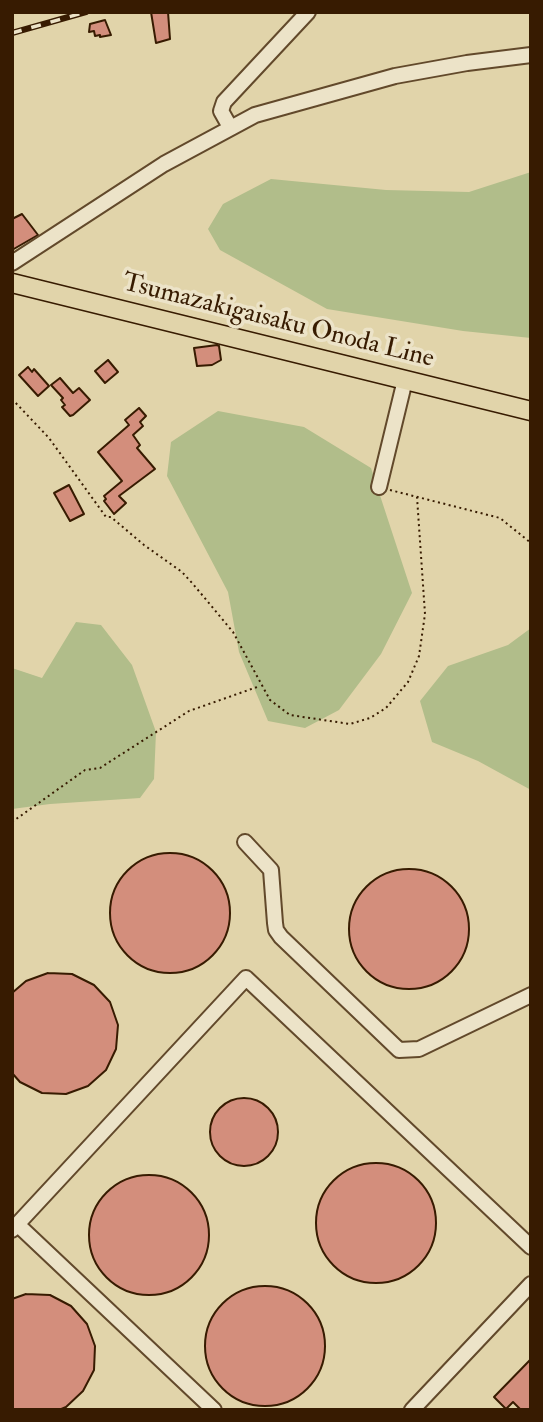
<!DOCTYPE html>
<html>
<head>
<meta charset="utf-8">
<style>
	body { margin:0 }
	#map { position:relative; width:543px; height:1422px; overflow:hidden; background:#e1d4aa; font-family:"IM FELL Double Pica",serif }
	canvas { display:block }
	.frame { position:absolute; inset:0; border:14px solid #371b01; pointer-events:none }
</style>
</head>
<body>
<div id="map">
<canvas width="543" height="1422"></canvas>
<div class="frame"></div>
</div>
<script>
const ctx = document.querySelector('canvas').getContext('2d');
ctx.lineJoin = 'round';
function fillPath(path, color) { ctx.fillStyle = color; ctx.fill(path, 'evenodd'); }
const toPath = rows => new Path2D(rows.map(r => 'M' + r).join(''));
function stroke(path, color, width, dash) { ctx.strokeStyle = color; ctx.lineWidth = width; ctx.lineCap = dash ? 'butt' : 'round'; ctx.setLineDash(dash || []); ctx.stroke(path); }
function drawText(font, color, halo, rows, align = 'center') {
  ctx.font = font + ' "IM FELL Double Pica",serif'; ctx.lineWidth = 7; ctx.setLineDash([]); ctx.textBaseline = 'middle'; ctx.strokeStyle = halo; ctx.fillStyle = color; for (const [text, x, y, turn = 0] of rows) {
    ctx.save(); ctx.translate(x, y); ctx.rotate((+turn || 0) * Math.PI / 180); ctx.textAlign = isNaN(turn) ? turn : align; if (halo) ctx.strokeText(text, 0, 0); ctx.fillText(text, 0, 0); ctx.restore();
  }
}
const green = toPath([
	[531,172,531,338,463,331,327,309,220,250,208,229,223,204,271,179,386,190,469,192],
	[218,411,304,427,371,468,412,593,381,654,339,710,305,728,268,721,239,652,228,592,167,476,171,442],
	[76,622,101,625,132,665,156,732,154,779,140,798,50,804,12,809,12,668,42,678],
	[531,628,531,790,478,761,432,742,420,701,448,666,508,645]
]);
const building = toPath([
	[151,12,168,12,170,39,156,43,151,12],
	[105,20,111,35,100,37,100,35,95,36,94,31,89,32,90,24,105,20],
	[22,214,38,235,12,250,12,219,22,214],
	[217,345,219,346,221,360,212,365,197,366,194,348,217,345],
	[108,360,118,372,105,383,95,371,108,360],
	[28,367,32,372,34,369,49,386,38,396,19,375,28,367],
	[60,378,73,393,79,388,90,400,73,415,70,416,62,407,65,405,61,400,63,398,51,385,60,378],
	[139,408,146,416,140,422,143,426,133,435,140,445,137,448,155,469,119,496,126,503,114,514,104,501,106,499,104,496,122,481,98,452,129,425,125,420,139,408],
	[69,485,84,514,70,521,54,493,69,485],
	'110 913a60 60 0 1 1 120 0a60 60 0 1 1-120 0Z',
	'349 929a60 60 0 1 1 120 0a60 60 0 1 1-120 0Z',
	[48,973,72,974,94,985,110,1002,118,1025,116,1049,106,1070,88,1086,66,1094,42,1093,20,1082,12,1073,12,993,26,981,48,973],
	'210 1132a34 34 0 1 1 68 0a34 34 0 1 1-68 0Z',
	'316 1223a60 60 0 1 1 120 0a60 60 0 1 1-120 0Z',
	'89 1235a60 60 0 1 1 120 0a60 60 0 1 1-120 0Z',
	'205 1346a60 60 0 1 1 120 0a60 60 0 1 1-120 0Z',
	[26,1294,50,1295,71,1306,87,1324,95,1346,94,1370,83,1391,66,1407,59,1410,12,1410,12,1299,26,1294],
	[531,1359,531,1410,521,1410,513,1402,506,1409,494,1397,531,1359]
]);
const path = toPath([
	[12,399,49,438,106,517,111,517,144,545,182,572,193,584,233,632,270,700,290,715,350,724,370,718,386,708,408,682,419,656,425,614,417,497],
	[390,490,500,518,531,543],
	[12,822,85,770,100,768,189,711,260,686]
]);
const minor = toPath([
	[230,127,221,111,224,102,308,12],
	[12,263,164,164,255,115,395,76,467,63,531,55],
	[379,487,405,380],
	[245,842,271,870,275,923,276,930,281,937,399,1050,419,1049,531,995],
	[17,1224,214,1410],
	[12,1230,246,978,531,1247],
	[412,1410,531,1284]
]);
const major = toPath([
	[12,283,531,411]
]);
const rail = toPath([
	[12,33,86,12]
]);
const streetNames = [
	["Tsumazakigaisaku Onoda Line",278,322,14]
];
fillPath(green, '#b1bd8a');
fillPath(building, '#d38e7c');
stroke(building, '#371b01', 2);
stroke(minor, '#62492b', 18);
stroke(major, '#371b01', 21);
stroke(path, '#371b01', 2, [2, 3.5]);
stroke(minor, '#ece3c8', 14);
stroke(major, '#e1d4aa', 18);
stroke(rail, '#371b01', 6);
stroke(rail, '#ece3c8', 3.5, [10]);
drawText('26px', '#371b01', '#ece3c8', streetNames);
</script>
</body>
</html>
